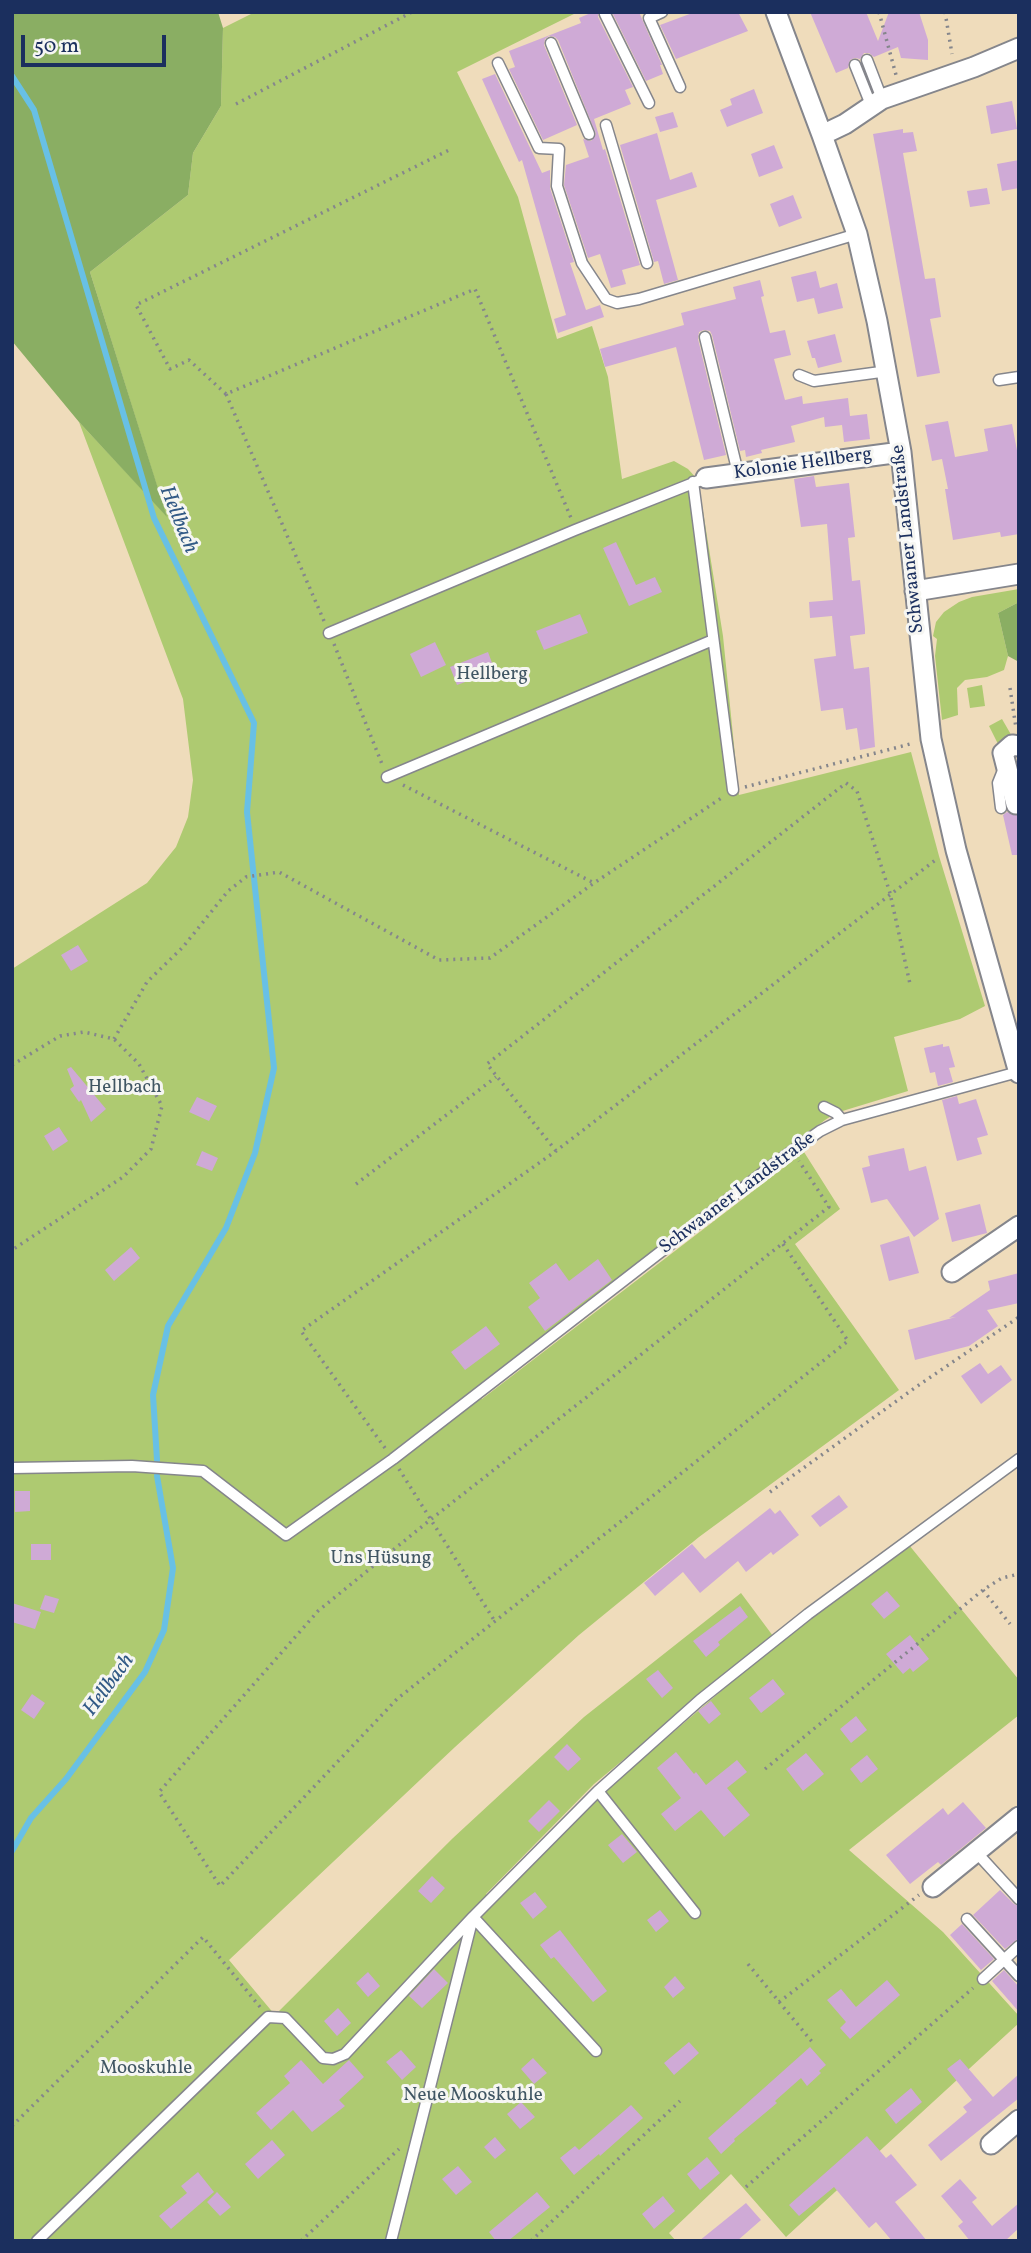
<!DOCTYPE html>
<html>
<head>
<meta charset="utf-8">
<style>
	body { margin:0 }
	#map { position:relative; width:1031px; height:2253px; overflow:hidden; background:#efdcbb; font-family:Vollkorn,serif }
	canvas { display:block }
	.frame { position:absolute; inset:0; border:14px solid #1b2f5e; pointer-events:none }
	.scale { position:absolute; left:21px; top:35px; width:145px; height:32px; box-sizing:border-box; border:4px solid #1b2f5e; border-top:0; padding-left:9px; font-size:21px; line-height:24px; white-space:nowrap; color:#1b2f5e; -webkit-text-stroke:5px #f6f6f2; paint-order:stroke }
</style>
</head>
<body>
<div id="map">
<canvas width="1031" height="2253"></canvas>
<div class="frame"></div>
<div class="scale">50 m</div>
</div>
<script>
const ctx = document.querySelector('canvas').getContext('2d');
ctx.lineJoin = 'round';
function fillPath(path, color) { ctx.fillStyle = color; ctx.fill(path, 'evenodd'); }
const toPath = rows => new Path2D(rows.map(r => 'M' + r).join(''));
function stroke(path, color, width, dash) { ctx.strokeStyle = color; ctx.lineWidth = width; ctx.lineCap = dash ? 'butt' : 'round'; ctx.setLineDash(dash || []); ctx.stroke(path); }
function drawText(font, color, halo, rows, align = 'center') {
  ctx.font = font + ' Vollkorn,serif'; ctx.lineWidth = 6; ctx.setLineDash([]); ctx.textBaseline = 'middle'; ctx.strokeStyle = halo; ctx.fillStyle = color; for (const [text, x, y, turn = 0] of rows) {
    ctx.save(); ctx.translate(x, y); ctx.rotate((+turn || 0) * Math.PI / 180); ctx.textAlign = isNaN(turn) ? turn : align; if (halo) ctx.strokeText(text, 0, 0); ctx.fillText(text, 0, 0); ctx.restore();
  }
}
const green = toPath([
	[255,12,578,12,457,72,518,197,557,339,592,326,608,377,622,479,674,461,688,469,698,480,723,636,739,795,911,752,939,856,985,1006,960,1019,894,1037,908,1091,836,1113,825,1120,474,1389,482,1399,804,1152,840,1209,795,1244,899,1390,699,1537,579,1635,455,1747,229,1960,275,2015,453,1838,584,1717,741,1593,773,1636,594,1784,486,1894,493,1902,612,1785,778,1642,909,1545,1019,1680,1019,1715,849,1850,943,1932,1019,2016,1019,2023,786,2237,731,2174,669,2233,676,2241,12,2241,12,969,147,883,176,847,188,817,193,780,183,699,79,422,166,515,90,272,188,195,193,153,221,106,223,28],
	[1019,589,1019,602,998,613,1008,656,1004,670,987,677,965,680,957,688,958,715,942,720,935,656,937,639,933,636,936,622,944,612,959,602,972,597],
	[982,685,985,706,970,708,967,688],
	[1002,719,1013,738,999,746,989,726]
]);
const forest = toPath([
	[12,12,218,12,223,28,221,106,193,153,188,195,90,272,167,517,79,422,12,341],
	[1019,602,1019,662,1008,656,998,613]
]);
const stream = toPath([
	[12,76,34,110,154,518,254,723,247,812,274,1068,255,1153,226,1228,168,1326,153,1395,157,1460],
	[12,1851,31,1818,66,1779,145,1672,164,1630,173,1568,157,1476]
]);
const building = toPath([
	[593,12,598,12,598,17,633,87,625,90,631,104,594,119,603,150,605,149,640,265,622,270,626,284,611,288,600,254,588,258,564,185,566,165,589,157,583,139,591,141,596,134,558,40,555,37,549,36,545,39,544,45,577,125,543,140,509,69,515,67,509,51,581,23,579,18],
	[612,12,639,12,662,65,660,65,663,74,646,81],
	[695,12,738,12,748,31,676,59,660,25],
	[810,12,866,12,878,41,889,12,919,12,928,40,928,60,901,58,898,47,874,57,869,53,864,53,860,59,855,58,850,60,848,68,836,73],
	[495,74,542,173,550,170,550,188,574,262,570,263,586,310,600,305,604,317,558,333,554,319,566,315,522,160,519,162,482,79],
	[754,89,763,113,727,127,720,110,732,105,730,99],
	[1012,101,1017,129,991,134,986,106],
	[673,112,678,127,660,132,655,117],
	[903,129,903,133,913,132,917,151,903,153,925,279,935,278,941,317,930,319,940,373,917,377,873,134],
	[657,133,670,180,692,172,697,187,656,200,678,280,664,284,658,261,654,262,620,145],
	[774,145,783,168,759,177,751,154],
	[1019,160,1019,188,1002,191,997,164],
	[987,188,990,204,970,207,967,191],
	[793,195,802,218,779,227,770,204],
	[816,271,820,288,837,283,843,308,818,314,814,298,797,302,791,277],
	[760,280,764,296,761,297,770,333,785,330,791,355,774,359,785,400,802,396,803,404,848,398,850,416,867,414,870,439,844,442,842,425,825,427,824,417,791,426,795,442,761,450,762,453,746,457,745,450,740,451,712,335,710,331,704,330,699,332,698,339,726,455,704,460,676,347,605,367,600,349,684,325,681,313,736,299,733,287],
	[835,334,842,362,818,368,815,358,812,358,807,341],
	[948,421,955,457,988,451,984,429,1012,424,1019,461,1019,534,1001,537,1000,532,953,540,945,489,948,489,942,459,932,461,925,425],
	[814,476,816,487,849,483,855,537,848,538,850,560,852,581,860,580,865,629,865,634,850,636,854,669,869,667,875,747,860,750,857,728,846,730,843,708,821,711,814,659,836,656,832,616,810,618,809,602,833,600,827,524,801,527,794,479],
	[616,542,636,585,655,577,662,592,629,606,603,548],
	[580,614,588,633,544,650,536,631],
	[435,642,446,665,421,677,410,654],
	[488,652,495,671,457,685,450,667],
	[1007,812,1019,816,1019,855,1012,855,1003,815],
	[78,945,88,961,71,971,61,955],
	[943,1044,943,1047,949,1046,955,1067,949,1068,953,1082,938,1086,935,1072,930,1073,924,1048],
	[71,1067,106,1109,91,1122,81,1100,79,1102,70,1089,74,1086,67,1069],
	[957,1096,959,1104,976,1099,988,1135,977,1138,982,1154,957,1161,942,1100],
	[197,1097,217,1106,209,1121,189,1112],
	[59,1127,68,1141,53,1151,44,1136],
	[904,1148,909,1171,926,1166,939,1219,914,1237,887,1199,871,1203,862,1168,870,1166,868,1156],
	[202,1151,218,1158,212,1171,196,1165],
	[980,1204,987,1233,952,1242,945,1213],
	[909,1236,919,1273,889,1281,880,1245],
	[131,1247,140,1258,114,1281,105,1270],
	[598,1259,612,1280,545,1331,528,1307,540,1298,529,1283,556,1263,569,1281],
	[1019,1273,1019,1303,987,1310,998,1326,969,1346,915,1360,908,1330,956,1317,949,1318,990,1290,988,1281],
	[486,1326,500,1344,465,1370,451,1352],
	[980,1363,988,1374,1001,1365,1012,1380,981,1404,961,1376],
	[15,1491,30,1491,30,1511,15,1512],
	[839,1495,848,1507,820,1527,811,1516],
	[770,1508,775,1514,780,1510,799,1535,773,1555,771,1552,746,1572,738,1561,700,1593,683,1572,655,1596,644,1583,692,1544,705,1559],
	[31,1544,51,1544,51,1560,31,1560],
	[887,1591,900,1606,884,1619,871,1604],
	[45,1595,59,1599,54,1613,40,1609],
	[12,1603,41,1612,35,1629,12,1622],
	[740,1606,748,1617,718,1642,720,1645,706,1657,693,1641],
	[910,1635,929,1659,913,1672,910,1668,903,1674,886,1654],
	[658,1670,673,1688,662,1698,646,1679],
	[773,1679,785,1694,761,1713,749,1698],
	[32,1694,45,1703,34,1719,21,1710],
	[711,1701,721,1714,709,1724,698,1711],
	[856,1716,867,1730,851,1743,840,1729],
	[567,1744,581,1759,568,1771,554,1757],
	[676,1752,694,1774,696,1772,706,1785,737,1760,747,1772,727,1788,750,1815,724,1837,701,1810,675,1831,661,1814,681,1798,657,1768],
	[806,1753,824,1774,803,1791,786,1769],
	[867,1755,878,1769,861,1783,850,1769],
	[549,1800,560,1811,539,1832,528,1821],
	[963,1802,986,1828,941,1865,938,1862,910,1884,886,1855,943,1808,948,1815],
	[622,1834,637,1852,623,1863,608,1845],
	[432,1876,445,1888,431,1903,418,1891],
	[1000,1890,1014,1904,1019,1906,1019,1938,1005,1949,973,1915],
	[535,1892,547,1907,533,1919,520,1903],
	[660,1910,669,1921,656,1932,647,1920],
	[962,1924,994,1959,981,1970,950,1935],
	[560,1930,607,1991,593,2002,554,1957,551,1959,540,1945],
	[434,1969,448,1983,422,2008,409,1996],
	[1004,1970,1019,1987,1019,2012,992,1981],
	[368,1972,380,1986,368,1997,356,1983],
	[675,1976,685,1988,673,1998,664,1987],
	[887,1980,900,1995,850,2039,840,2028,846,2022,827,2000,841,1989,856,2007],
	[338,2008,351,2023,337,2036,324,2021],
	[689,2042,699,2053,674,2075,664,2063],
	[810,2047,826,2065,819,2071,821,2073,807,2086,801,2078,775,2101,777,2103,734,2139,735,2141,721,2154,708,2138],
	[401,2050,416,2067,402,2080,386,2062],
	[533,2058,547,2073,534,2084,521,2069],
	[960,2059,993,2097,1019,2074,1019,2098,941,2161,928,2145,967,2112,963,2107,972,2100,947,2069],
	[301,2060,323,2084,349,2060,364,2077,339,2100,345,2106,312,2132,293,2110,271,2130,256,2113,290,2083,284,2076],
	[911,2088,922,2102,896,2124,885,2110],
	[521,2102,535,2117,520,2129,507,2114],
	[631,2105,643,2118,600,2156,599,2154,574,2175,560,2158,575,2146,579,2150],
	[867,2136,886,2158,891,2154,917,2185,895,2202,927,2241,892,2241,876,2222,869,2228,834,2187,799,2216,789,2205],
	[495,2137,506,2150,495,2159,484,2147],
	[272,2140,285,2155,258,2179,245,2164],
	[707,2157,720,2173,700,2190,687,2174],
	[458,2166,472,2182,456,2195,442,2179],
	[198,2172,214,2192,171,2229,159,2216,187,2193,181,2186],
	[960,2179,977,2198,972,2202,992,2226,1019,2203,1019,2228,1005,2241,970,2241,958,2226,963,2222,941,2196],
	[217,2192,231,2207,220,2216,207,2202],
	[537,2192,550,2207,508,2241,496,2241,489,2232],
	[663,2196,675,2211,654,2229,642,2214],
	[746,2203,761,2220,737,2241,699,2241]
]);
const path = toPath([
	[879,12,896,75],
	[945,12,952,54],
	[236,104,412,12],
	[226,394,189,360,170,369,136,305,449,150],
	[324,621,226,394,475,289,571,518],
	[334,644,382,764],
	[1010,688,1016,728],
	[403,785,594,883],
	[745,787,914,743],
	[114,1039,147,982,183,947,228,891,246,877,279,872,439,960,490,958,594,883,723,797],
	[12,1065,60,1036,84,1032,114,1039,139,1064,162,1106,151,1149,123,1177,12,1250],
	[556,1151,487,1064,846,783,857,791,890,893,910,984],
	[356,1184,496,1077],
	[783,1244,848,1341,397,1699,220,1886,159,1792,318,1611,430,1520,829,1207,799,1161],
	[385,1448,301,1331,556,1151,938,858],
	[399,1469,494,1620],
	[770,1492,916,1387,1019,1317],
	[983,1590,1010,1624],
	[765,1769,983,1590,1002,1578,1019,1574],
	[748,1964,813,2043],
	[779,2002,919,1895],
	[12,2126,203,1937,260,2007],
	[746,2187,973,1988],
	[301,2241,399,2149],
	[531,2241,680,2101]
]);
const service = toPath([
	[662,12,649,18,680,87],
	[605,14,649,103],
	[551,43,589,134],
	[867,60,882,99],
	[498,63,539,148,559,149,557,186,582,263,606,299,617,303,639,299,857,234],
	[855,65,871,105],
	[606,125,647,263],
	[705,337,738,473],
	[799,375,814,381,888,371],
	[999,380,1019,377],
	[693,482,733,790],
	[329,633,575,530,706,478],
	[387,777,713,640],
	[1001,808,998,783,1002,773,1006,770],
	[824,1107,836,1113,842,1120],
	[12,1468,132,1466,203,1471,286,1535,393,1459,778,1161,820,1131,842,1120,1018,1072],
	[598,1791,695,1913],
	[976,1852,1019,1899],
	[473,1917,596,2051],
	[967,1919,1019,1976],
	[983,1979,1019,1946],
	[37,2241,268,2017,285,2018,323,2058,333,2059,345,2054,473,1917,598,1791,700,1700,808,1614,1019,1459],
	[391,2241,472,1921]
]);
const minor = toPath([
	[776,12,822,135,857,234,877,321,901,452,931,739,956,850,1019,1073],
	[822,135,845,124,882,99,974,67,1019,48],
	[706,478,901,452],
	[915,591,1019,574],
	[1019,746,1012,745,1003,753,1016,804,1019,803],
	[952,1272,1019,1226],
	[933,1887,1019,1817],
	[991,2144,1019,2120]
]);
const streetNames = [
	["Kolonie Hellberg",803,465,-8],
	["Schwaaner Landstraße",909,539,-96],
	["Schwaaner Landstraße",738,1194,-37]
];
const parkNames = [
	["Hellberg",492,676],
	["Hellbach",125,1089],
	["Uns Hüsung",381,1560],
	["Mooskuhle",146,2070],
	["Neue Mooskuhle",473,2097]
];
const waterNames = [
	["Hellbach",177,520,68],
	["Hellbach",110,1686,-54]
];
fillPath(green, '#aeca71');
fillPath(forest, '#8aae63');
stroke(stream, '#68c0e5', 6);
fillPath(building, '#cfaad6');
stroke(service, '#85868c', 13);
stroke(minor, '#85868c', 23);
stroke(path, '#85868c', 3.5, [2, 5]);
stroke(service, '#fff', 10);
stroke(minor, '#fff', 19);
drawText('19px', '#1b2f5e', '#f6f6f2', streetNames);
drawText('19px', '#405663', '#f6f6f2', parkNames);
drawText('italic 21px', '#325a86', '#f6f6f2', waterNames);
</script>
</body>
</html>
